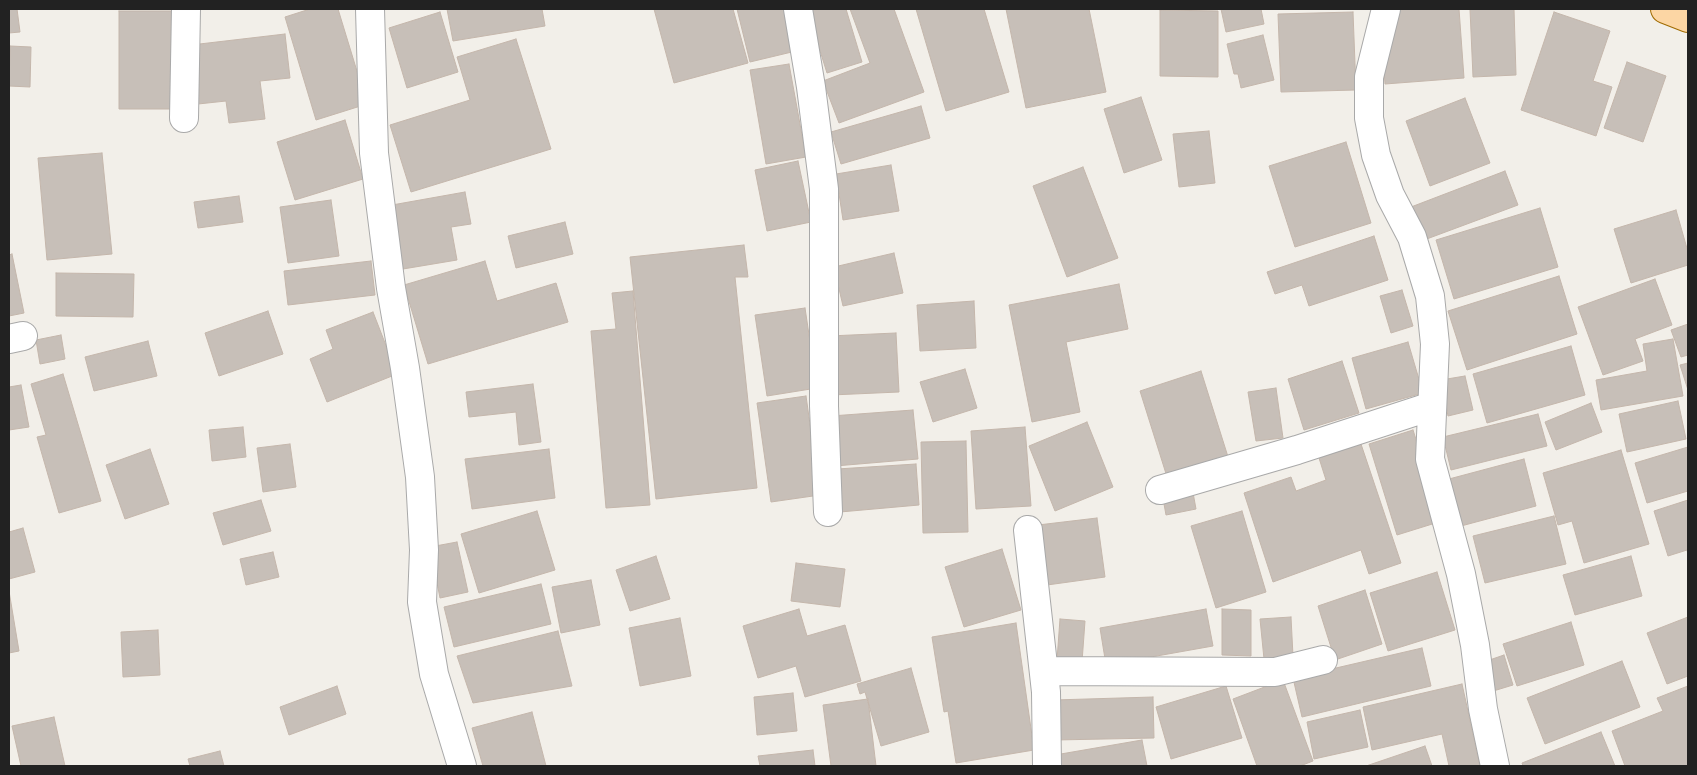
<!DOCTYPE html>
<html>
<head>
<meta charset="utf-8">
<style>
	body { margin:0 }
	#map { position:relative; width:1697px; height:775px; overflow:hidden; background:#f2efe9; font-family:"Titillium Web",sans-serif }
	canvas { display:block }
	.frame { position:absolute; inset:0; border:10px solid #222; pointer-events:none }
</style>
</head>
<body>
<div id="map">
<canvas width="1697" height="775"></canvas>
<div class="frame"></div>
</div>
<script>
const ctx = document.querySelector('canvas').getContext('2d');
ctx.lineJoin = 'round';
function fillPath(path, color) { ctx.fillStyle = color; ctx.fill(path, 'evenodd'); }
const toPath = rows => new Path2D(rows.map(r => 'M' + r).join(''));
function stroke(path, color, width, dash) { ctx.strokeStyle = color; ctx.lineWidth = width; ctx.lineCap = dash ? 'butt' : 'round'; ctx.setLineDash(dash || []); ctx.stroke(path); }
const building = toPath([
	[9,9,17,9,20,32,9,33,9,9],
	[310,9,338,9,367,104,316,120,285,17,310,9],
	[447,9,542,9,545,26,453,41,447,9],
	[654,9,733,9,748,63,674,83,654,9],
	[737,9,785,9,796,51,750,62,737,9],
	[807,9,846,9,862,62,827,73,807,9],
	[850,9,894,9,924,92,839,123,823,81,870,63,850,9],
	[916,9,984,9,1009,92,946,111,916,9],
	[1006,9,1089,9,1106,92,1026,108,1006,9],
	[1221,9,1261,9,1264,24,1226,32,1221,9],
	[1375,9,1459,9,1464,78,1385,84,1381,29,1375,9],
	[1470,9,1514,9,1516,75,1473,77,1470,9],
	[1160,10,1218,11,1218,77,1160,76,1160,10],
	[119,11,175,11,175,109,119,109,119,11],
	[440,12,458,72,407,88,389,28,440,12],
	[1353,12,1356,90,1281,92,1278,14,1353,12],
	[1554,12,1610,31,1593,81,1612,87,1596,136,1521,110,1554,12],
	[285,34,290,78,260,81,265,119,229,123,226,101,198,104,191,45,285,34],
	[1263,35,1274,80,1241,88,1238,74,1234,74,1227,44,1263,35],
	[516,39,551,149,411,192,390,125,470,100,457,57,516,39],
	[10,46,31,47,30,87,9,86,10,46],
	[1627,62,1666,76,1643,142,1604,128,1627,62],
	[789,64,806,157,766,164,750,70,789,64],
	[1141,97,1162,160,1124,173,1104,109,1141,97],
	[1465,98,1490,163,1430,186,1406,121,1465,98],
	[921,106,930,138,841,164,831,132,921,106],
	[345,120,363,179,295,200,277,142,345,120],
	[1209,131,1215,183,1179,187,1173,134,1209,131],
	[1346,142,1371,223,1295,247,1269,166,1346,142],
	[102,153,112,254,47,260,38,158,102,153],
	[798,161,811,222,767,231,755,170,798,161],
	[891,165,899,211,843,220,836,174,891,165],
	[1083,167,1118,258,1067,277,1033,186,1083,167],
	[1505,171,1518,205,1424,240,1411,207,1505,171],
	[465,192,471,224,451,227,457,260,403,269,392,205,465,192],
	[239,196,243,222,198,228,194,202,239,196],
	[331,200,339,256,288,263,280,207,331,200],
	[1540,208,1558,267,1454,299,1436,240,1540,208],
	[1676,210,1688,252,1688,265,1631,283,1614,229,1676,210],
	[565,222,573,254,516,268,508,236,565,222],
	[1374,236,1388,280,1309,306,1302,285,1275,294,1267,272,1374,236],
	[744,245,748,277,735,277,757,488,656,499,630,257,744,245],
	[894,253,903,293,843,306,834,267,894,253],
	[12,254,24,313,9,316,9,255,12,254],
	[371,261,375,295,288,305,284,271,371,261],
	[485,261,497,301,556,283,568,322,428,364,404,285,485,261],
	[56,273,134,274,133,317,56,316,56,273],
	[1559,276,1577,334,1467,370,1448,311,1559,276],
	[1655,279,1672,325,1635,339,1643,361,1603,375,1578,307,1655,279],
	[1119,284,1128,329,1066,342,1080,412,1032,422,1009,305,1119,284],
	[1402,290,1413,326,1391,333,1380,296,1402,290],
	[633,291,650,505,606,508,591,331,616,329,612,293,633,291],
	[974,301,976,348,920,351,917,305,974,301],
	[805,308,817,388,767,396,755,315,805,308],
	[268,311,283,354,219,376,205,333,268,311],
	[373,312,397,374,327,402,310,359,333,349,326,330,373,312],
	[1688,324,1688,355,1681,357,1671,330,1688,324],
	[896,333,899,392,831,395,829,336,896,333],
	[61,335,65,359,40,364,36,340,61,335],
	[1673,339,1683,396,1601,410,1596,380,1647,371,1643,344,1673,339],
	[148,341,157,376,94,391,85,357,148,341],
	[1408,342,1423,393,1366,409,1352,358,1408,342],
	[1571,346,1585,395,1487,423,1473,374,1571,346],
	[1342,361,1359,413,1304,430,1288,379,1342,361],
	[1688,363,1688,390,1680,365,1688,363],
	[965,369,977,408,933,422,920,382,965,369],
	[1201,371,1229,460,1168,480,1140,391,1201,371],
	[63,374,101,501,59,513,37,437,46,435,31,384,63,374],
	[1465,376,1473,410,1448,416,1441,380,1465,376],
	[533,384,541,442,519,445,516,412,469,417,466,392,533,384],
	[21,385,29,427,9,430,9,387,21,385],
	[1276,388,1283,438,1256,441,1248,392,1276,388],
	[806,396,820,495,771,502,757,403,806,396],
	[1678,401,1686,439,1627,452,1619,414,1678,401],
	[1591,403,1602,432,1556,450,1545,422,1591,403],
	[913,410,918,459,835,466,831,416,913,410],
	[1538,414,1547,446,1451,470,1443,437,1538,414],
	[1087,422,1113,487,1055,511,1029,446,1087,422],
	[243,427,246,457,212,461,209,430,243,427],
	[1025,427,1031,506,976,509,971,431,1025,427],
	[1413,430,1442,521,1397,535,1369,444,1413,430],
	[966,441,968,532,923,533,921,442,966,441],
	[290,444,296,487,263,492,257,448,290,444],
	[1361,444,1401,563,1369,574,1361,550,1273,582,1244,493,1291,477,1296,491,1326,480,1319,458,1361,444],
	[1688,447,1688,491,1647,503,1635,463,1688,447],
	[150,449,169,504,125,519,106,465,150,449],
	[549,449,555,498,472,509,465,459,549,449],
	[1621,450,1649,544,1584,563,1572,521,1558,525,1543,473,1621,450],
	[1524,459,1536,506,1461,526,1449,479,1524,459],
	[916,464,919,505,840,512,837,469,916,464],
	[1192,487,1196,509,1166,515,1162,493,1192,487],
	[261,500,271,531,223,545,213,513,261,500],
	[1688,500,1688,554,1687,550,1668,556,1654,511,1688,500],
	[537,511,555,570,479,593,461,534,537,511],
	[1242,511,1266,592,1216,608,1191,526,1242,511],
	[1554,516,1566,564,1485,583,1473,536,1554,516],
	[1097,518,1105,577,1047,585,1038,525,1097,518],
	[23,528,35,572,9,579,9,532,23,528],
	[457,542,468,592,440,598,430,547,457,542],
	[1002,549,1021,610,964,627,945,567,1002,549],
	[273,552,279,577,246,585,240,559,273,552],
	[656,556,670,599,630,611,616,570,656,556],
	[1631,556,1642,596,1575,615,1563,575,1631,556],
	[796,563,845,569,840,607,791,601,796,563],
	[1437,572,1455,630,1388,651,1370,593,1437,572],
	[591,580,600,625,561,633,552,587,591,580],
	[541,584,551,624,454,647,444,607,541,584],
	[1365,590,1382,644,1335,660,1318,606,1365,590],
	[9,591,19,651,9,653,9,591],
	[799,609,807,636,845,625,861,681,805,697,796,666,758,678,743,626,799,609],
	[1206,609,1213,646,1106,665,1100,628,1206,609],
	[1222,609,1251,610,1251,656,1222,655,1222,609],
	[1291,617,1293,656,1264,659,1260,619,1291,617],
	[1688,617,1688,676,1667,684,1647,633,1688,617],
	[680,618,691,676,640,686,629,628,680,618],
	[1060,619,1085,621,1082,662,1057,660,1060,619],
	[1571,622,1584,665,1517,686,1503,644,1571,622],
	[1016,623,1034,750,956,763,948,711,944,712,932,637,1016,623],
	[158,630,160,675,123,677,121,632,158,630],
	[558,631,572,686,473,703,457,656,558,631],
	[1422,648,1431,686,1302,717,1293,678,1422,648],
	[1504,655,1513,685,1490,692,1481,663,1504,655],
	[1622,661,1640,707,1545,744,1527,698,1622,661],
	[911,668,929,732,881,746,865,692,860,694,857,684,911,668],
	[1283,680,1313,761,1300,766,1257,766,1233,699,1283,680],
	[1462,684,1480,766,1449,766,1442,734,1372,750,1363,707,1462,684],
	[337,686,346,714,289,735,280,707,337,686],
	[1226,686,1242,738,1171,759,1156,707,1226,686],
	[1688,686,1688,766,1625,766,1612,731,1663,711,1657,698,1688,686],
	[793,693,797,731,757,735,754,697,793,693],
	[1153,697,1154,738,1055,740,1054,700,1153,697],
	[868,699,876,766,831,766,823,705,868,699],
	[1360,710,1368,747,1314,759,1307,722,1360,710],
	[532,712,546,766,483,766,472,728,532,712],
	[54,717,65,766,21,766,12,726,54,717],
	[1601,732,1615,766,1523,766,1522,763,1601,732],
	[1142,740,1147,766,1057,766,1055,755,1142,740],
	[1425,746,1432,766,1366,766,1425,746],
	[813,750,815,766,760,766,758,756,813,750],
	[220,751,224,766,190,766,188,759,220,751]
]);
const minor = toPath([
	[370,9,374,153,391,288,405,368,420,477,424,550,422,602,434,674,462,766],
	[798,9,811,87,824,189,824,406,828,512],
	[1386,9,1369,77,1369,118,1376,155,1390,195,1412,237,1430,296,1435,344,1430,459,1461,574,1475,645,1483,709,1495,766],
	[184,118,186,9],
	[9,339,23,336],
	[1160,490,1297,450,1432,406],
	[1028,530,1046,692,1047,766],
	[1044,671,1275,672,1323,660]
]);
const major = toPath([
	[1665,9,1688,18]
]);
fillPath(building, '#c7bfb8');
stroke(building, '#c4b6ab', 1);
stroke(minor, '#a9a9a9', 30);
stroke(major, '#a06b00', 30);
stroke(minor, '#fff', 28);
stroke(major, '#fcd6a4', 28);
</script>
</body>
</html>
